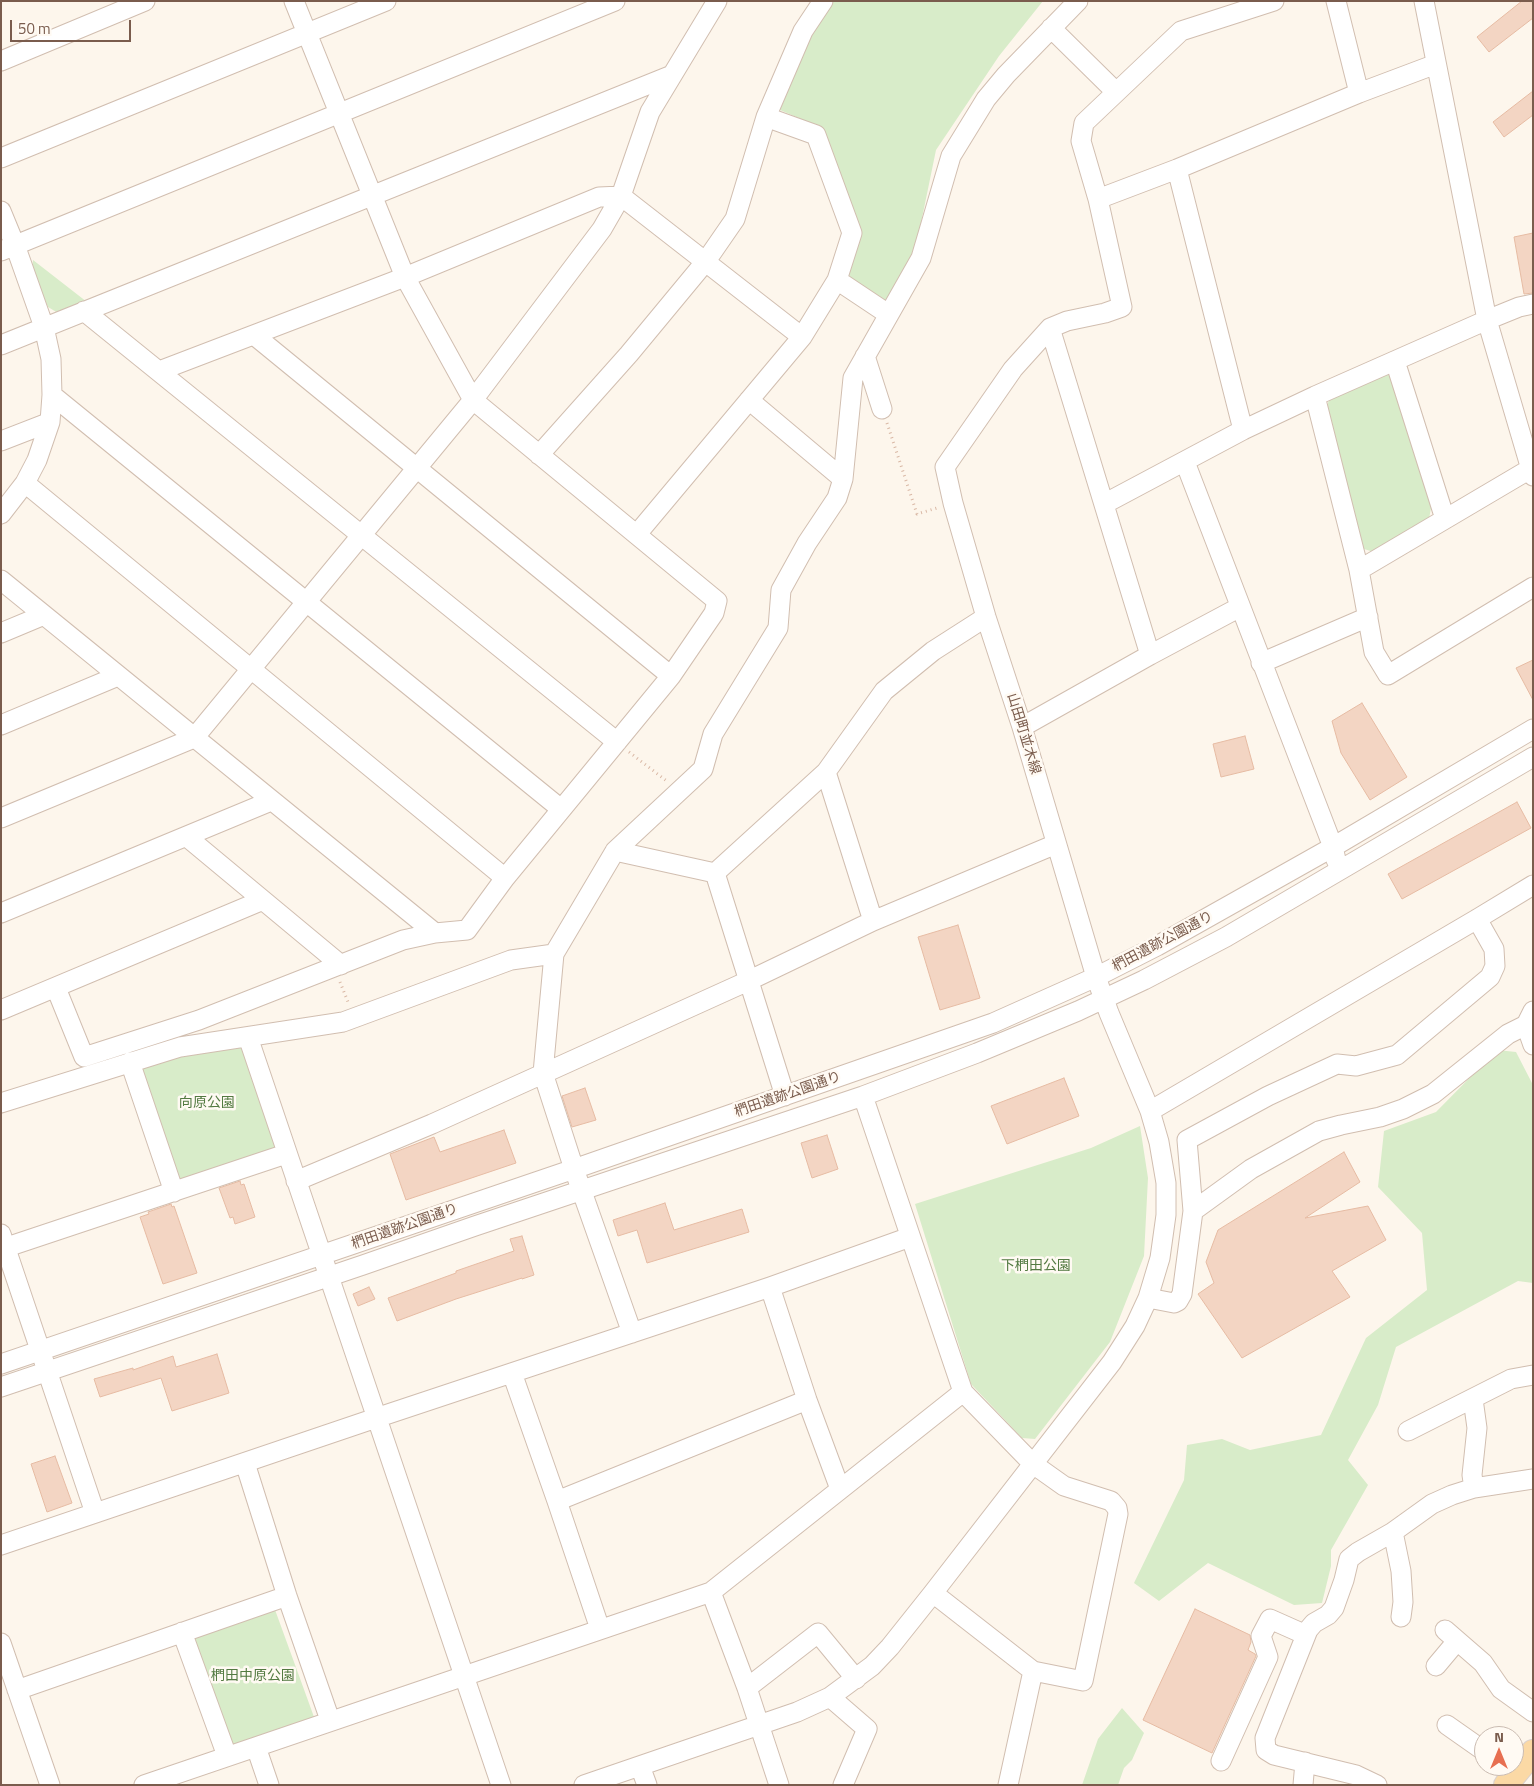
<!DOCTYPE html>
<html>
<head>
<meta charset="utf-8">
<style>
	body { margin:0 }
	#map { position:relative; width:1534px; height:1786px; overflow:hidden; background:#fdf6ec; font-family:"Titillium Web",sans-serif }
	canvas { display:block }
	.frame { position:absolute; inset:0; border:2px solid #7a5c4d; pointer-events:none }
	.north { position:absolute; left:1474px; top:1726px; width:50px; height:50px; box-sizing:border-box; background:#fffaf3; border:1px solid #cabbb1; border-radius:50%; rotate:0deg; font-size:14px; font-weight:700; line-height:20px; text-align:center; color:#7a5c4d }
	.north::after { content:''; display:block; margin:auto; width:18px; height:22px; background:#e76f51; clip-path:polygon(50% 0,100% 100%,50% 72%,0 100%) }
	.scale { position:absolute; left:10px; top:20px; width:121px; height:22px; box-sizing:border-box; border:2px solid #7a5c4d; border-top:0; padding-left:6px; font-size:15px; line-height:18px; white-space:nowrap; color:#7a5c4d; -webkit-text-stroke:4px #fffaf3; paint-order:stroke }
</style>
</head>
<body>
<div id="map">
<canvas width="1534" height="1786"></canvas>
<div class="frame"></div>
<div class="north">N</div>
<div class="scale">50 m</div>
</div>
<script>
const ctx = document.querySelector('canvas').getContext('2d');
ctx.lineJoin = 'round';
function fillPath(path, color) { ctx.fillStyle = color; ctx.fill(path, 'evenodd'); }
const toPath = rows => new Path2D(rows.map(r => 'M' + r).join(''));
function stroke(path, color, width, dash) { ctx.strokeStyle = color; ctx.lineWidth = width; ctx.lineCap = dash ? 'butt' : 'round'; ctx.setLineDash(dash || []); ctx.stroke(path); }
function drawText(font, color, halo, rows, align = 'center') {
  ctx.font = font + ' "Titillium Web","Noto Sans JP",sans-serif'; ctx.lineWidth = 5; ctx.setLineDash([]); ctx.textBaseline = 'middle'; ctx.strokeStyle = halo; ctx.fillStyle = color; for (const [text, x, y, turn = 0] of rows) {
    ctx.save(); ctx.translate(x, y); ctx.rotate((+turn || 0) * Math.PI / 180); ctx.textAlign = isNaN(turn) ? turn : align; if (halo) ctx.strokeText(text, 0, 0); ctx.fillText(text, 0, 0); ctx.restore();
  }
}
const green = toPath([
	[834,1,1043,1,999,56,936,150,915,252,886,306,843,277,858,232,822,128,780,110,811,36],
	[33,260,87,302,58,313,48,307,32,268],
	[1385,372,1393,377,1431,508,1429,519,1374,552,1364,549,1327,406,1331,394],
	[248,1037,286,1154,174,1192,130,1062],
	[1497,1050,1516,1052,1533,1085,1533,1283,1518,1281,1396,1347,1378,1405,1348,1460,1368,1485,1331,1550,1331,1566,1322,1603,1294,1605,1208,1563,1159,1601,1134,1583,1184,1480,1187,1445,1222,1439,1250,1450,1321,1435,1366,1338,1427,1290,1422,1233,1378,1187,1384,1131,1436,1112],
	[1140,1126,1148,1178,1144,1256,1110,1342,1035,1439,1022,1438,971,1384,915,1204,1091,1148],
	[274,1607,314,1717,232,1746,192,1637],
	[1122,1708,1144,1733,1132,1760,1124,1768,1118,1785,1082,1785,1098,1739]
]);
const building = toPath([
	[1522,1,1533,1,1533,18,1489,52,1477,37,1522,1],
	[1533,91,1533,115,1504,137,1493,122,1533,91],
	[1533,233,1533,293,1524,294,1514,237,1533,233],
	[1533,660,1533,700,1516,668,1533,660],
	[1362,703,1407,777,1370,800,1341,753,1332,721,1362,703],
	[1245,736,1254,769,1221,777,1213,744,1245,736],
	[1517,802,1531,828,1402,899,1388,874,1517,802],
	[958,925,980,998,940,1010,918,937,958,925],
	[1064,1078,1079,1116,1007,1144,991,1106,1064,1078],
	[585,1088,596,1120,572,1127,562,1096,585,1088],
	[504,1130,516,1163,406,1200,390,1154,434,1137,440,1152,504,1130],
	[827,1135,838,1169,812,1178,801,1143,827,1135],
	[1344,1152,1360,1182,1305,1218,1368,1206,1386,1240,1332,1271,1350,1297,1242,1358,1198,1294,1214,1283,1206,1262,1218,1230,1344,1152],
	[240,1181,241,1185,244,1184,255,1217,235,1224,233,1217,230,1218,219,1188,240,1181],
	[665,1203,674,1230,742,1209,749,1232,647,1263,637,1230,618,1236,613,1220,665,1203],
	[171,1204,172,1207,174,1206,197,1273,163,1284,140,1217,149,1214,148,1212,171,1204],
	[522,1236,534,1275,522,1279,522,1278,456,1299,397,1321,388,1298,456,1273,456,1271,514,1251,510,1239,522,1236],
	[369,1287,375,1299,358,1306,353,1294,369,1287],
	[217,1354,229,1393,172,1411,161,1378,100,1397,94,1379,133,1368,133,1370,173,1356,176,1367,217,1354],
	[55,1456,72,1503,47,1512,31,1464,55,1456],
	[1195,1609,1250,1635,1251,1642,1248,1650,1255,1654,1256,1656,1212,1753,1143,1720,1195,1609]
]);
const path = toPath([
	[887,423,917,514,937,508],
	[629,752,668,782],
	[340,982,348,1002]
]);
const minor = toPath([
	[1336,1,1359,93],
	[1424,1,1487,320,1533,476],
	[1051,28,1116,92],
	[1,61,145,1],
	[1,158,386,1],
	[1177,169,1243,430],
	[1098,199,1177,169,1359,93,1436,64],
	[1,211,15,245,44,327,51,359,52,395,50,422,37,460,25,483,1,514],
	[1,251,615,1],
	[837,280,888,314],
	[84,311,617,742],
	[254,335,671,676],
	[1,345,672,75],
	[865,356,882,409],
	[1395,361,1445,519],
	[159,371,405,277,599,197,621,196,802,337],
	[52,395,561,809],
	[1315,396,1359,570,1374,652,1388,675,1533,587],
	[749,400,843,479],
	[1,441,50,422],
	[539,455,629,354,706,261,735,219,766,117,803,31,823,1],
	[1185,462,1333,847,1336,860],
	[25,483,505,878],
	[1104,504,1243,430,1315,396,1487,320,1519,307,1533,304],
	[637,534,802,337,837,280,852,233,816,135,766,117],
	[1359,570,1530,469],
	[1,580,435,933],
	[1,633,44,615],
	[1150,655,1240,607],
	[1261,663,1368,617],
	[1,725,118,676],
	[1022,727,1150,655,1050,328],
	[826,772,873,921],
	[1,818,194,738,473,400,602,229,621,196,650,112,717,1],
	[187,837,341,965],
	[615,851,715,873],
	[1,913,271,801],
	[56,988,84,1057,199,1020,403,940,435,933,467,930,505,878,671,676,714,613,717,601,473,400,405,277,294,1],
	[1,1010,263,900],
	[1526,1025,1533,1045],
	[248,1037,501,1785],
	[130,1062,174,1192],
	[785,1096,715,873,826,772,884,691,933,651,986,617],
	[863,1096,963,1392,1033,1464,1064,1486,1111,1501,1117,1508,1118,1514,1083,1681,1033,1671],
	[1,1103,180,1047,343,1022,511,960,554,954],
	[1150,1111,1477,919,1533,885],
	[296,1181,432,1124,748,981,873,921,1056,844],
	[1193,1211,1187,1140,1268,1096,1337,1064,1356,1066,1397,1055,1490,977,1495,966,1494,949,1477,919],
	[1,1234,95,1513],
	[7,1247,286,1154],
	[770,1287,807,1400,840,1489],
	[1148,1298,1174,1303,1178,1301,1182,1294,1193,1211,1251,1169,1319,1131,1341,1125,1380,1117,1403,1109,1433,1094,1508,1034,1526,1025,1533,1011],
	[632,1333,574,1169,543,1073,554,954,615,851,703,769,713,734,778,628,781,590,807,543,837,498,843,479,853,378,921,258,951,156,986,99,1006,75,1078,1],
	[1,1364,574,1169,993,1023,1096,977,1157,946,1333,847,1533,729],
	[512,1373,557,1501,600,1629],
	[1,1387,363,1265,475,1226,863,1096,977,1053,1078,1011,1144,980,1226,937,1533,757],
	[1473,1399,1477,1428,1472,1475,1474,1488],
	[1408,1431,1511,1379,1533,1375],
	[245,1463,287,1596,330,1720],
	[557,1501,807,1400],
	[1393,1532,1401,1571,1403,1602,1401,1617],
	[1,1545,376,1418,770,1287,910,1237],
	[711,1592,747,1688,779,1785],
	[933,1593,1033,1671,1008,1785],
	[1445,1630,1483,1663,1501,1689,1533,1712],
	[182,1632,227,1756],
	[1,1643,50,1785],
	[1436,1666,1457,1641],
	[747,1688,818,1633,856,1679],
	[17,1690,287,1596],
	[830,1697,867,1729,843,1785],
	[1447,1725,1484,1751],
	[256,1747,269,1785],
	[1221,1761,1268,1657,1261,1636,1270,1619,1306,1635],
	[640,1766,647,1785],
	[144,1785,711,1592,963,1392],
	[584,1785,797,1712,830,1697,872,1666,890,1647,933,1593,1112,1362,1135,1326,1148,1298,1160,1258,1166,1215,1166,1183,1159,1142,1150,1111,1109,1013,1096,977,1022,727,986,617,953,503,945,467,1013,369,1050,328,1067,321,1105,313,1122,307,1098,199,1081,141,1084,123,1181,31,1274,1],
	[1303,1785,1305,1762],
	[1377,1785,1356,1775,1274,1755,1266,1750,1265,1738,1308,1630,1314,1623,1328,1615,1334,1608,1344,1580,1349,1559,1358,1552,1393,1532,1432,1504,1452,1495,1474,1488,1533,1479]
]);
const major = toPath([
	[1506,1785,1533,1752]
]);
const streetNames = [
	["山田町並木線",1023,734,73],
	["椚田遺跡公園通り",1163,942,-28],
	["椚田遺跡公園通り",788,1095,-19],
	["椚田遺跡公園通り",405,1227,-19]
];
const parkNames = [
	["向原公園",207,1104],
	["下椚田公園",1036,1267],
	["椚田中原公園",253,1677]
];
fillPath(green, '#d8ecc9');
fillPath(building, '#f3d5c3');
stroke(building, '#e6bba3', 1);
stroke(minor, '#d1beb0', 21);
stroke(major, '#dad1cd', 26);
stroke(path, '#d9b8a5', 3, [1, 4]);
stroke(minor, '#fff', 19);
stroke(major, '#fbd9a5', 24);
drawText('14px', '#7a5c4d', '#fffaf3', streetNames);
drawText('14px', '#537a41', '#fffaf3', parkNames);
</script>
</body>
</html>
